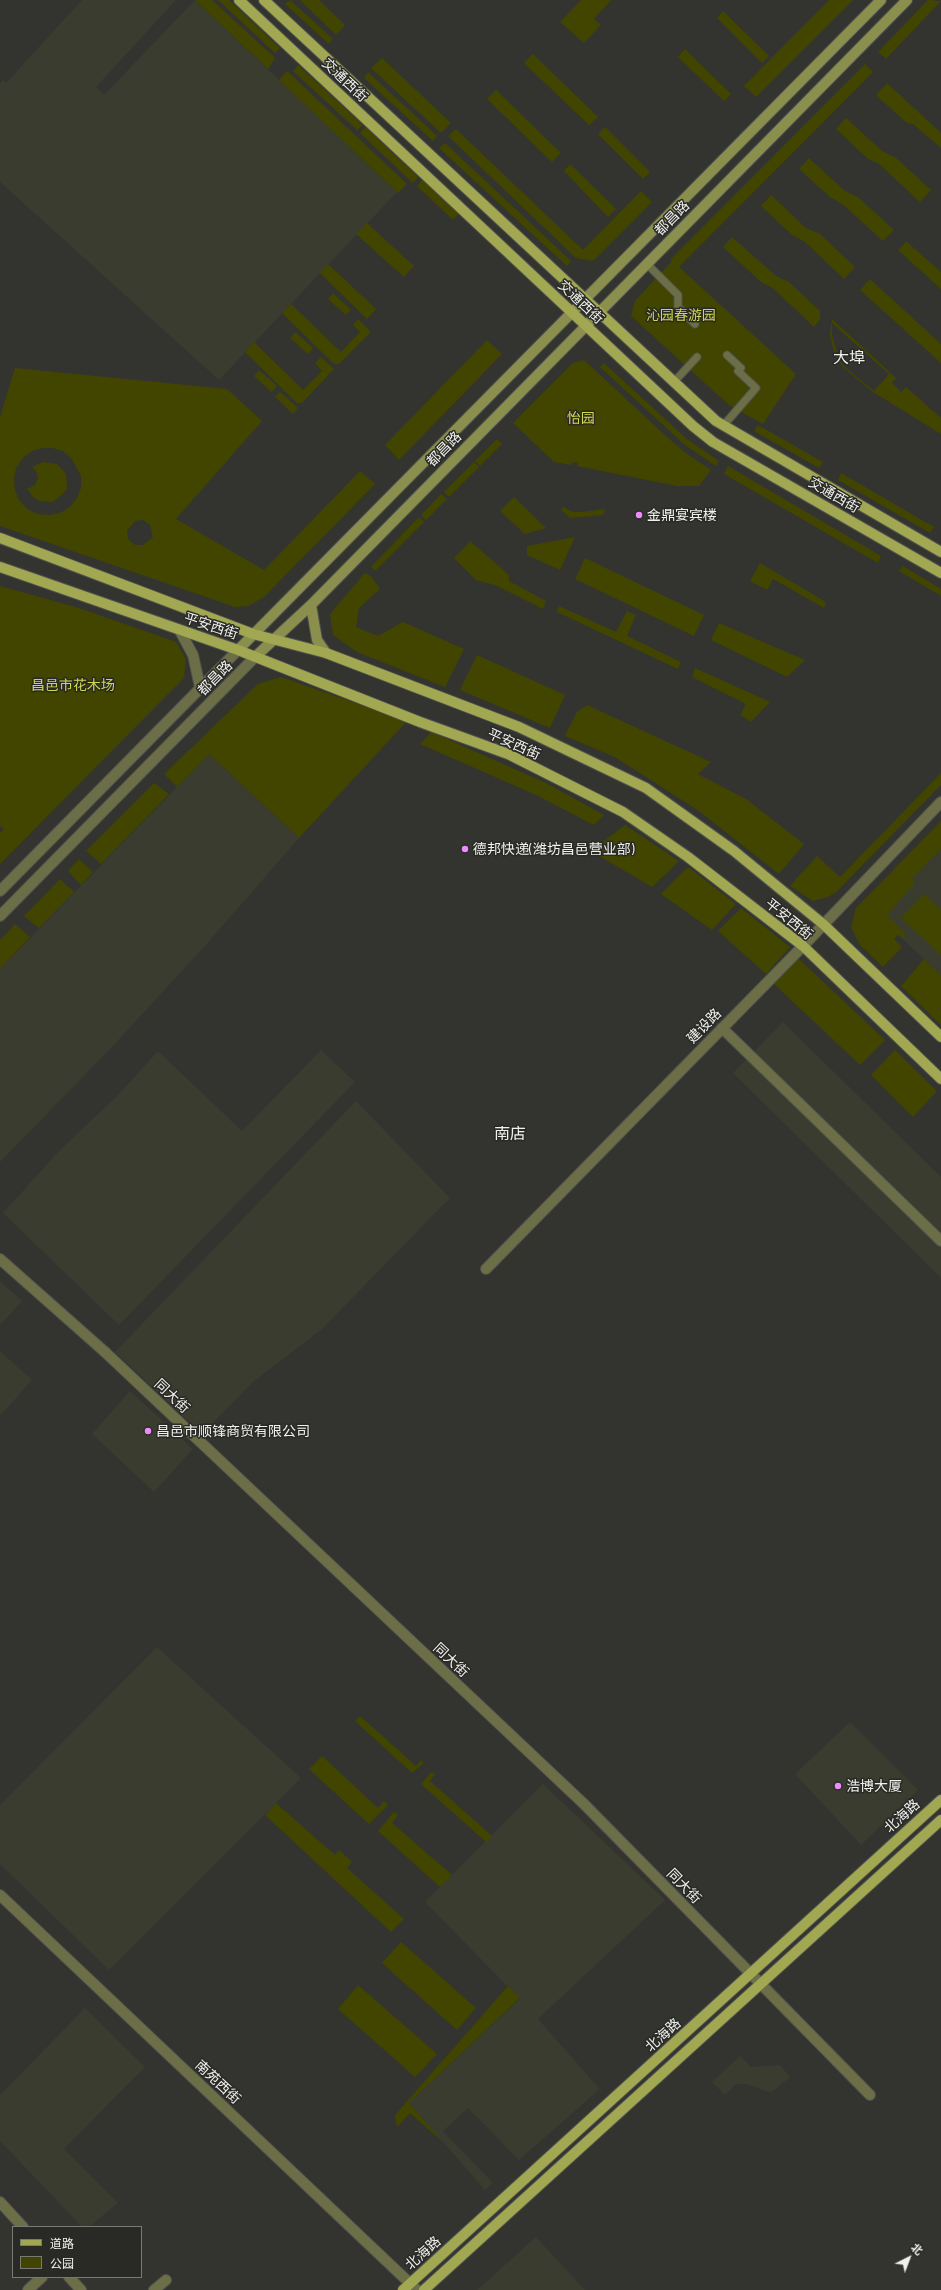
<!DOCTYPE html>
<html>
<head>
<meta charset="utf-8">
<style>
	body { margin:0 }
	#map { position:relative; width:941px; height:2290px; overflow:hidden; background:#33342f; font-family:Barlow,"Noto Sans SC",sans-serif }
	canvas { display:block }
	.legend { position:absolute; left:12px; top:2226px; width:130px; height:52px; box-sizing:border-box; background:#292a25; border:1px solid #797975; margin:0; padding:5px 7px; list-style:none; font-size:12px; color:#f0f0ed }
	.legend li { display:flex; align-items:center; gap:8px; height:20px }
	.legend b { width:20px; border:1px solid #797975 }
	.north { position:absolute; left:889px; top:2238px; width:40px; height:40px; -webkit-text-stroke:3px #292a25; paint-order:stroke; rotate:42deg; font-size:11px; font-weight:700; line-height:16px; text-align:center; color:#f0f0ed }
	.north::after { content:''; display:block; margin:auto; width:14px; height:18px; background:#f0f0ed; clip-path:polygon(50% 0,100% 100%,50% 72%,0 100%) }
</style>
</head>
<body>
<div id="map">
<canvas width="941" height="2290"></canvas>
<ul class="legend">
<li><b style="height:5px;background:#a2a752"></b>道路</li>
<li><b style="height:11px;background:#424500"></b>公园</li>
</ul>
<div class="north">北</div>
</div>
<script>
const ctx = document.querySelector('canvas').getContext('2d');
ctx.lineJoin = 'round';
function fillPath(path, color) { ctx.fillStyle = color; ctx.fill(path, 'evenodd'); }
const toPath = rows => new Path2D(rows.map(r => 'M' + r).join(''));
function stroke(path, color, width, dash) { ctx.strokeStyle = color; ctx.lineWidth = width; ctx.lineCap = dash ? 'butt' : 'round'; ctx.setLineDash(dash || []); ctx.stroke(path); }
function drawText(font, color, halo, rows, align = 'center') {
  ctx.font = font + ' Barlow,"Noto Sans SC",sans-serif'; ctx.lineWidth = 3; ctx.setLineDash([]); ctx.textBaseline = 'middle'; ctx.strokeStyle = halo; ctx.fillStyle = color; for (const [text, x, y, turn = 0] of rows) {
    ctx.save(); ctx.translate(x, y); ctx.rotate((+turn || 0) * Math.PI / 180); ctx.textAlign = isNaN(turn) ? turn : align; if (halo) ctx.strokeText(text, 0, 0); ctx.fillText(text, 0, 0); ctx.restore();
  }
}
const built = toPath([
	[82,0,176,0,96,87,104,95,195,0,397,192,219,380,0,182,0,84,3,80,6,83],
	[209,754,299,838,204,947,111,1048,0,1162,0,969],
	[941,849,941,975,877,915],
	[783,1022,941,1177,941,1278,733,1073],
	[321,1050,355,1082,119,1325,3,1213,58,1152,117,1096,158,1051,242,1131],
	[356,1101,450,1198,322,1329,253,1382,202,1434,115,1352],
	[0,1281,22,1301,0,1325],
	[0,1351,32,1380,0,1416],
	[130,1391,193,1449,154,1492,92,1434],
	[157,1647,301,1778,109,1970,0,1864,0,1805],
	[850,1722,918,1790,861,1845,795,1774],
	[543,1784,665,1900,538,2019,600,2089,519,2160,468,2108,443,2131,493,2183,485,2190,409,2103,520,1999,425,1902],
	[85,2008,145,2067,64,2149,118,2203,89,2227,82,2227,0,2141,0,2095],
	[740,2056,751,2067,780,2065,790,2077,771,2093,747,2084,736,2084,725,2095,712,2082],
	[536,2237,585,2290,477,2290,497,2272]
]);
const green = toPath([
	[195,0,212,0,275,58,268,69],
	[218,0,229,0,280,48,275,53],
	[290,0,333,39,329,44,285,4],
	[300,0,319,0,345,25,336,35],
	[581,0,611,0,594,19,601,25,584,43,560,22],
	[829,0,853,0,756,97,744,86],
	[928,0,941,1,886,59,878,52],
	[723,11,769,56,762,63,717,18],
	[685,49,731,94,724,101,678,57],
	[533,54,598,117,589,125,524,63],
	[382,58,451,123,441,133,371,68],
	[865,64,873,72,679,267,796,374,763,424,729,405,631,316,635,301,672,261,671,259],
	[298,65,363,125,357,130,293,71],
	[287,71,407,184,398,193,279,80],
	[368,72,437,136,433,141,364,78],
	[887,83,941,133,941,148,913,124,907,123,876,95],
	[496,90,561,153,552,162,487,99],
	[846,118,882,151,895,157,931,190,920,202,879,164,867,158,836,129],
	[365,127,418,177,413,183,360,133],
	[605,127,650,172,643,179,598,134],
	[456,129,583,250,641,191,652,202,593,261,576,258,448,136],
	[445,143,571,261,567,266,439,148],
	[809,158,845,191,858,197,894,230,883,241,842,204,830,197,799,169],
	[570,164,616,209,608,217,564,171],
	[422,180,459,214,453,220,417,186],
	[771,195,806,228,820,234,855,267,844,279,804,241,792,235,761,206],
	[367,223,414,266,404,277,356,234],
	[732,237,776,276,789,282,820,311,820,320,814,327,774,289,761,282,723,247],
	[906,241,941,272,941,289,898,250],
	[328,264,376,309,367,319,320,273],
	[870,279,941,344,941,363,860,290],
	[333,293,351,310,346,315,328,299],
	[291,304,341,352,360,332,353,325,358,319,371,332,339,364,334,364,282,313],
	[832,319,896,378,892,383,901,392,906,387,941,418,941,434,873,392,845,369,838,361,833,348,830,335],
	[832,323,889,374,874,391,846,368,839,360,832,335],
	[295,332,313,348,308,354,290,338],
	[487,340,502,354,399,460,385,445],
	[254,342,303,390,322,371,315,363,321,357,334,369,302,403,297,403,245,352],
	[584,360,667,437,687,454,711,470,699,486,677,486,577,466,578,463,573,462,572,465,554,462,513,423,573,363],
	[604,363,688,440,719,461,716,466,685,445,600,367],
	[15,368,227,389,262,421,176,519,264,570,360,471,375,484,264,597,248,606,235,607,0,526,0,417],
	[42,448,53,448,63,451,71,458,81,476,81,488,77,498,70,507,60,513,49,515,38,514,27,509,19,500,15,490,14,479,16,468,23,458,32,451],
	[143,520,150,525,153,537,143,545,135,545,128,539,127,531,135,521],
	[259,370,277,386,271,392,254,376],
	[280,392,298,408,293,414,275,397],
	[758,425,823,462,819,468,754,431],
	[497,439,502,444,480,466,475,461],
	[43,462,57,464,66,474,67,488,63,494,53,502,40,501,34,498,27,489,35,485,38,478,36,471,32,467],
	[474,462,479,467,449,497,444,492],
	[728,466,881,556,878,563,724,474],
	[841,473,934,527,930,533,838,480],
	[441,494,447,499,426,520,421,515],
	[514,497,546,528,525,534,500,511],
	[563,507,573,512,581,512,605,509,603,515,570,518,561,510],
	[419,517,424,522,375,571,371,567],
	[575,537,560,570,527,555,527,546],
	[470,541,509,575,509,581,546,601,543,609,495,585,476,580,454,558],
	[585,558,704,615,694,636,575,579],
	[760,563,826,602,824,608,773,579,767,590,750,581],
	[903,566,941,589,941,596,899,571],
	[365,573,371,576,380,589,359,608,356,627,378,636,403,622,464,649,445,687,357,652,333,635,330,614],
	[0,586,79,608,176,642,186,659,184,678,0,864,0,833,4,829,0,826],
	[559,606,616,632,627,611,636,615,627,636,681,662,678,669,557,612],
	[719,623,805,660,787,677,711,640],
	[477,655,565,695,550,728,460,690],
	[695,668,770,702,751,722,740,715,746,704,692,677],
	[281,677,407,721,299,838,209,754,177,787,164,774,258,684],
	[587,705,711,762,698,774,746,799,804,844,779,874,699,811,615,757,565,736,577,712],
	[431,732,546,783,604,815,594,825,536,795,420,744],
	[941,773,941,785,836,892,828,897,813,901,790,886,817,856,840,877],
	[154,783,169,794,101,864,86,851],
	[941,821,941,849,912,879,915,883,887,915,906,934,902,939,898,934,894,939,902,947,883,967,860,945,851,927,856,908],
	[625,825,679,861,652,887,591,851],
	[79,859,93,872,81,885,68,871],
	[688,867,736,904,712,930,661,894],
	[60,879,74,892,39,928,24,916],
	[924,894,941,910,941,955,901,918],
	[741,908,790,947,766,974,718,931],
	[15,924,30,937,0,969,0,940],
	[798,958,885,1040,860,1065,773,983],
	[924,959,941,975,941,1025,901,986],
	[895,1050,937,1091,913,1117,871,1075],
	[360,1716,416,1766,421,1760,424,1763,412,1773,355,1721],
	[322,1756,378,1808,384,1801,388,1805,369,1824,309,1769],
	[431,1772,435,1774,430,1781,492,1836,486,1842,421,1784],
	[276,1803,335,1855,339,1850,352,1862,347,1868,404,1919,391,1932,265,1815],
	[394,1812,398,1815,392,1823,452,1875,440,1887,378,1831],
	[401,1942,476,2008,457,2030,382,1963],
	[358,1985,437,2054,415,2077,338,2009],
	[508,1986,520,1998,409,2103,444,2143,410,2113,397,2127,395,2115]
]);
const pedestrian = toPath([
	[647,264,678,295,678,307,695,324],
	[673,383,697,357],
	[723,426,756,388,738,371,741,368,727,355]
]);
const minor = toPath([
	[722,1028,941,1241],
	[486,1269,803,946],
	[105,1352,584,1804,870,2095],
	[0,1895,417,2290],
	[0,2202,23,2227],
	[69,2277,81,2290],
	[28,2290,42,2277],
	[154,2290,166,2280]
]);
const tertiary = toPath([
	[180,631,193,655,200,687],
	[0,891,238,650],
	[0,916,255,657],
	[803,946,941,802],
	[0,1259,105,1352]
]);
const secondary = toPath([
	[311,605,317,640,326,653],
	[238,650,881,0],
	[255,657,311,605,907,0]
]);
const primary = toPath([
	[239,0,693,426,713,442,941,573],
	[264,0,716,421,941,552],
	[0,538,253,634,326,653,519,727,646,788,734,851,823,924,941,1037],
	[0,567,238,650,420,722,508,754,623,812,688,857,803,946,941,1079],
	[403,2290,941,1800],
	[424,2290,941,1820]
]);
const markers = [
	[639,515,4,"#ec8cfa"],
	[465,849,4,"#ec8cfa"],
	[148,1431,4,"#ec8cfa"],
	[838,1786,4,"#ec8cfa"]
];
const streetNames = [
	["交通西街",345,80,43],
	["都昌路",672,218,-45],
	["交通西街",581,302,43],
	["都昌路",444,449,-45],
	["交通西街",834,495,30],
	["平安西街",211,626,18],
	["都昌路",215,678,-45],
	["平安西街",514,744,24],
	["平安西街",789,919,39],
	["建设路",704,1026,-46],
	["同大街",172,1396,43],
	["同大街",451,1660,43],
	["北海路",902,1816,-42],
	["同大街",684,1886,46],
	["北海路",663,2035,-42],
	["南苑西街",218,2082,43],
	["北海路",423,2253,-42]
];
const parkNames = [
	["沁园春游园",681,315],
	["怡园",581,418],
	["昌邑市花木场",73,685]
];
const poiNames = [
	["金鼎宴宾楼",647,515],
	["德邦快递(潍坊昌邑营业部)",473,849],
	["昌邑市顺锋商贸有限公司",156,1431],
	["浩博大厦",846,1786]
];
const quarterNames = [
	["大埠",849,358],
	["南店",510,1134]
];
fillPath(built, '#3a3c30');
fillPath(green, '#424500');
stroke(pedestrian, '#51524d', 9);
stroke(minor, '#51524d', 12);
stroke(tertiary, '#51524d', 12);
stroke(secondary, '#51524d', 12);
stroke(primary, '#51524d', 12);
stroke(pedestrian, '#6b6e46', 7);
stroke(minor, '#6b6e46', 10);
stroke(tertiary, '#6b6e46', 10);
stroke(secondary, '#8a8f4e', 10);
stroke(primary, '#a2a752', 10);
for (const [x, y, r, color] of markers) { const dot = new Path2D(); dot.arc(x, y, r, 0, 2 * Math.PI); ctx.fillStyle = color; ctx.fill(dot); stroke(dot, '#292a25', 1.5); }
drawText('14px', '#f0f0ed', '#292a25', streetNames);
drawText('14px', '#d0d84d', '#292a25', parkNames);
drawText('14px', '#f0f0ed', '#292a25', poiNames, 'left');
drawText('16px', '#f0f0ed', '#292a25', quarterNames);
</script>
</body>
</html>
